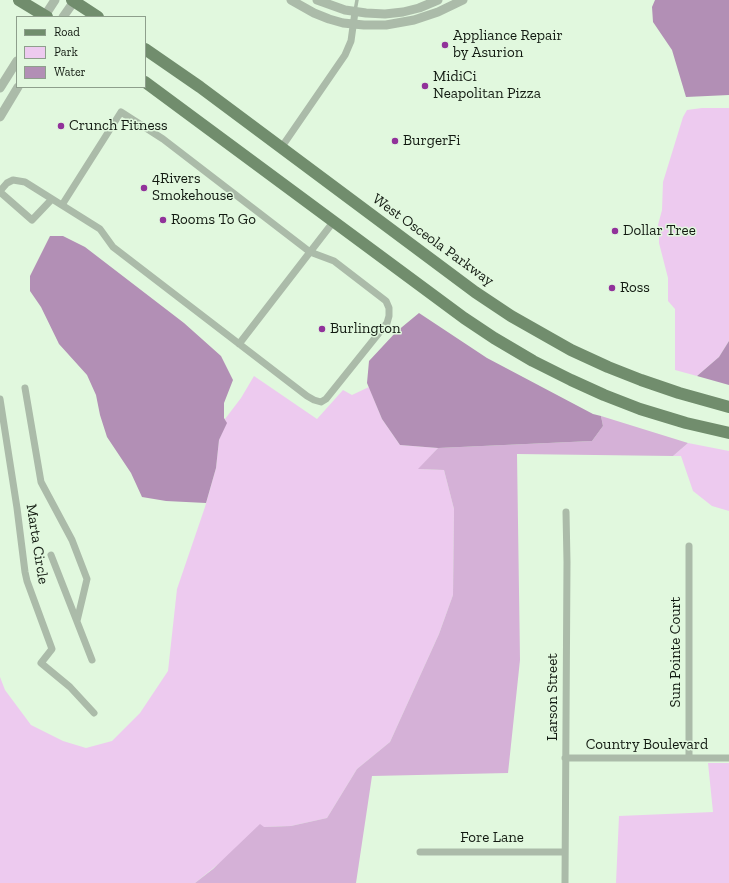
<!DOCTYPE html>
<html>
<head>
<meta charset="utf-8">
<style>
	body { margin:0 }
	#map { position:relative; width:729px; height:883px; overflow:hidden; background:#e1f8de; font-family:"Zilla Slab",serif }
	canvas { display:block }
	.legend { position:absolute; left:16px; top:16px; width:130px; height:72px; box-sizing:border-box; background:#e1f8de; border:1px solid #8e9f8c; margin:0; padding:5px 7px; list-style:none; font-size:12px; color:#121a11 }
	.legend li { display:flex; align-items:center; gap:8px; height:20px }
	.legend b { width:20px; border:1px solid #8e9f8c }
</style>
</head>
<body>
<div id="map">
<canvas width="729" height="883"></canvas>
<ul class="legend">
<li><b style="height:5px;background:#718d6d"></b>Road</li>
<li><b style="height:11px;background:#edcaef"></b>Park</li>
<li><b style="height:11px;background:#b28fb5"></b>Water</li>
</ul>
</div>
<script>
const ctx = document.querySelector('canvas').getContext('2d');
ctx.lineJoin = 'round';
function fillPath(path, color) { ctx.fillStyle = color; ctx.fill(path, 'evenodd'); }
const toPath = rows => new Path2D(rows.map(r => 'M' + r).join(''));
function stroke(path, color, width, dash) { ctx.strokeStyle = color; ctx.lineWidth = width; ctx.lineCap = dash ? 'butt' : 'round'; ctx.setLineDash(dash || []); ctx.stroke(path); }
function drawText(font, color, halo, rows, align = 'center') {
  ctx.font = font + ' "Zilla Slab",serif'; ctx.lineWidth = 3; ctx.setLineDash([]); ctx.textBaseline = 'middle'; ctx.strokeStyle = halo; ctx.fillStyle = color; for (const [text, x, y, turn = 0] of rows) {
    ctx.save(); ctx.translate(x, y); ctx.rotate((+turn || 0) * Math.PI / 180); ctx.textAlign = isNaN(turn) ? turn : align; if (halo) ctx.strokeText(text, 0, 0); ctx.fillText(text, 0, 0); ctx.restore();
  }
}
const green = toPath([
	[702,108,729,108,729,341,719,357,697,376,675,370,675,309,668,301,668,278,659,243,659,228,658,225,662,210,663,182,683,117,687,110],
	[254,376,317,419,343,390,352,395,369,387,382,419,400,445,438,448,419,469,444,470,454,509,453,595,439,634,390,742,357,769,327,818,291,826,264,827,195,883,0,883,0,677,5,690,31,725,63,741,86,748,112,741,140,713,168,671,177,589,205,507,216,468,219,440,226,423,225,419,241,398],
	[688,443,729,451,729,511,712,506,693,491,681,456,673,456],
	[708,763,729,763,729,883,616,883,619,816,713,812]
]);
const forest = toPath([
	[601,416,688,443,673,456,517,454,520,660,508,773,372,776,356,883,195,883,213,869,260,824,264,827,291,826,327,818,357,769,390,742,439,634,453,595,454,509,444,470,418,469,438,448,592,441,603,426]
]);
const water = toPath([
	[655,0,729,0,729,95,686,97,672,50,653,22,652,7],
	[50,236,63,236,85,247,184,323,221,356,233,380,224,403,224,418,227,423,219,440,216,468,206,503,166,501,142,497,131,473,107,437,100,415,96,395,87,375,59,344,41,307,30,291,30,276],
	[419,313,487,358,593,414,601,416,603,426,592,441,438,448,400,445,382,419,367,383,369,361,396,332],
	[729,341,729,385,697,376,719,357]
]);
const service = toPath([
	[355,11,357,0]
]);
const minor = toPath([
	[281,148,345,55,351,41,355,12],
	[0,191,7,183,13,180,25,182,100,229,113,247,307,396,314,400,321,402,326,399,387,323,389,316,389,308,386,301,334,261,310,252,163,139,121,112,62,205],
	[0,192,32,220,52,199],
	[239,344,334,221],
	[25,388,41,482,72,540,87,579,77,621],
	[0,399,17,508,25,572,27,581,52,649,41,663,70,687,94,713],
	[689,546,689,758],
	[51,555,92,660],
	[565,758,729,758],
	[420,852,565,852],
	[565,883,567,562,566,512]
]);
const tertiary = toPath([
	[291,0,314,13,329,19,343,23,364,25,386,25,414,20,438,12,463,0],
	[317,0,345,10,366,13,385,14,403,12,419,8,438,0],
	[44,17,55,0],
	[63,17,75,0],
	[0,88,17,61],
	[0,117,18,87]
]);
const primary = toPath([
	[19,0,47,17],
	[72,0,98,17],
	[145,49,200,87,475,292,511,316,571,350,608,367,641,380,679,393,729,407],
	[145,82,464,318,494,338,533,361,571,380,604,395,640,409,686,423,729,433]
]);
const markers = [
	[445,45,4,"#91329a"],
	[425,86,4,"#91329a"],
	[61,126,4,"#91329a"],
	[395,141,4,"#91329a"],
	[144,188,4,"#91329a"],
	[163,220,4,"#91329a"],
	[615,231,4,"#91329a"],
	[612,288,4,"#91329a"],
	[322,329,4,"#91329a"]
];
const poiNames = [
	["Appliance Repair",453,36],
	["by Asurion",453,53],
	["MidiCi",433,77],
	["Neapolitan Pizza",433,94],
	["Crunch Fitness",69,126],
	["BurgerFi",403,141],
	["4Rivers",152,179],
	["Smokehouse",152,196],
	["Rooms To Go",171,220],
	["Dollar Tree",623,231],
	["Ross",620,288],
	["Burlington",330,329]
];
const streetNames = [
	["West Osceola Parkway",433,240,36],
	["Marta Circle",37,544,81],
	["Sun Pointe Court",676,652,-90],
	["Larson Street",553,697,-90],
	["Country Boulevard",647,745],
	["Fore Lane",492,838]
];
fillPath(green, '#edcaef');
fillPath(forest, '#d5b1d7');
fillPath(water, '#b28fb5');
stroke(service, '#abbba9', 3.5);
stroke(minor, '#abbba9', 7);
stroke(tertiary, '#abbba9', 9);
stroke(primary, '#718d6d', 12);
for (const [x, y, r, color] of markers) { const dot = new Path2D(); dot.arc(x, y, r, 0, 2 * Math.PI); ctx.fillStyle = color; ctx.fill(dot); stroke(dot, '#e1f8de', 1.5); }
drawText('15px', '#121a11', '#e1f8de', poiNames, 'left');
drawText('15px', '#121a11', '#e1f8de', streetNames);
</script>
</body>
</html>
